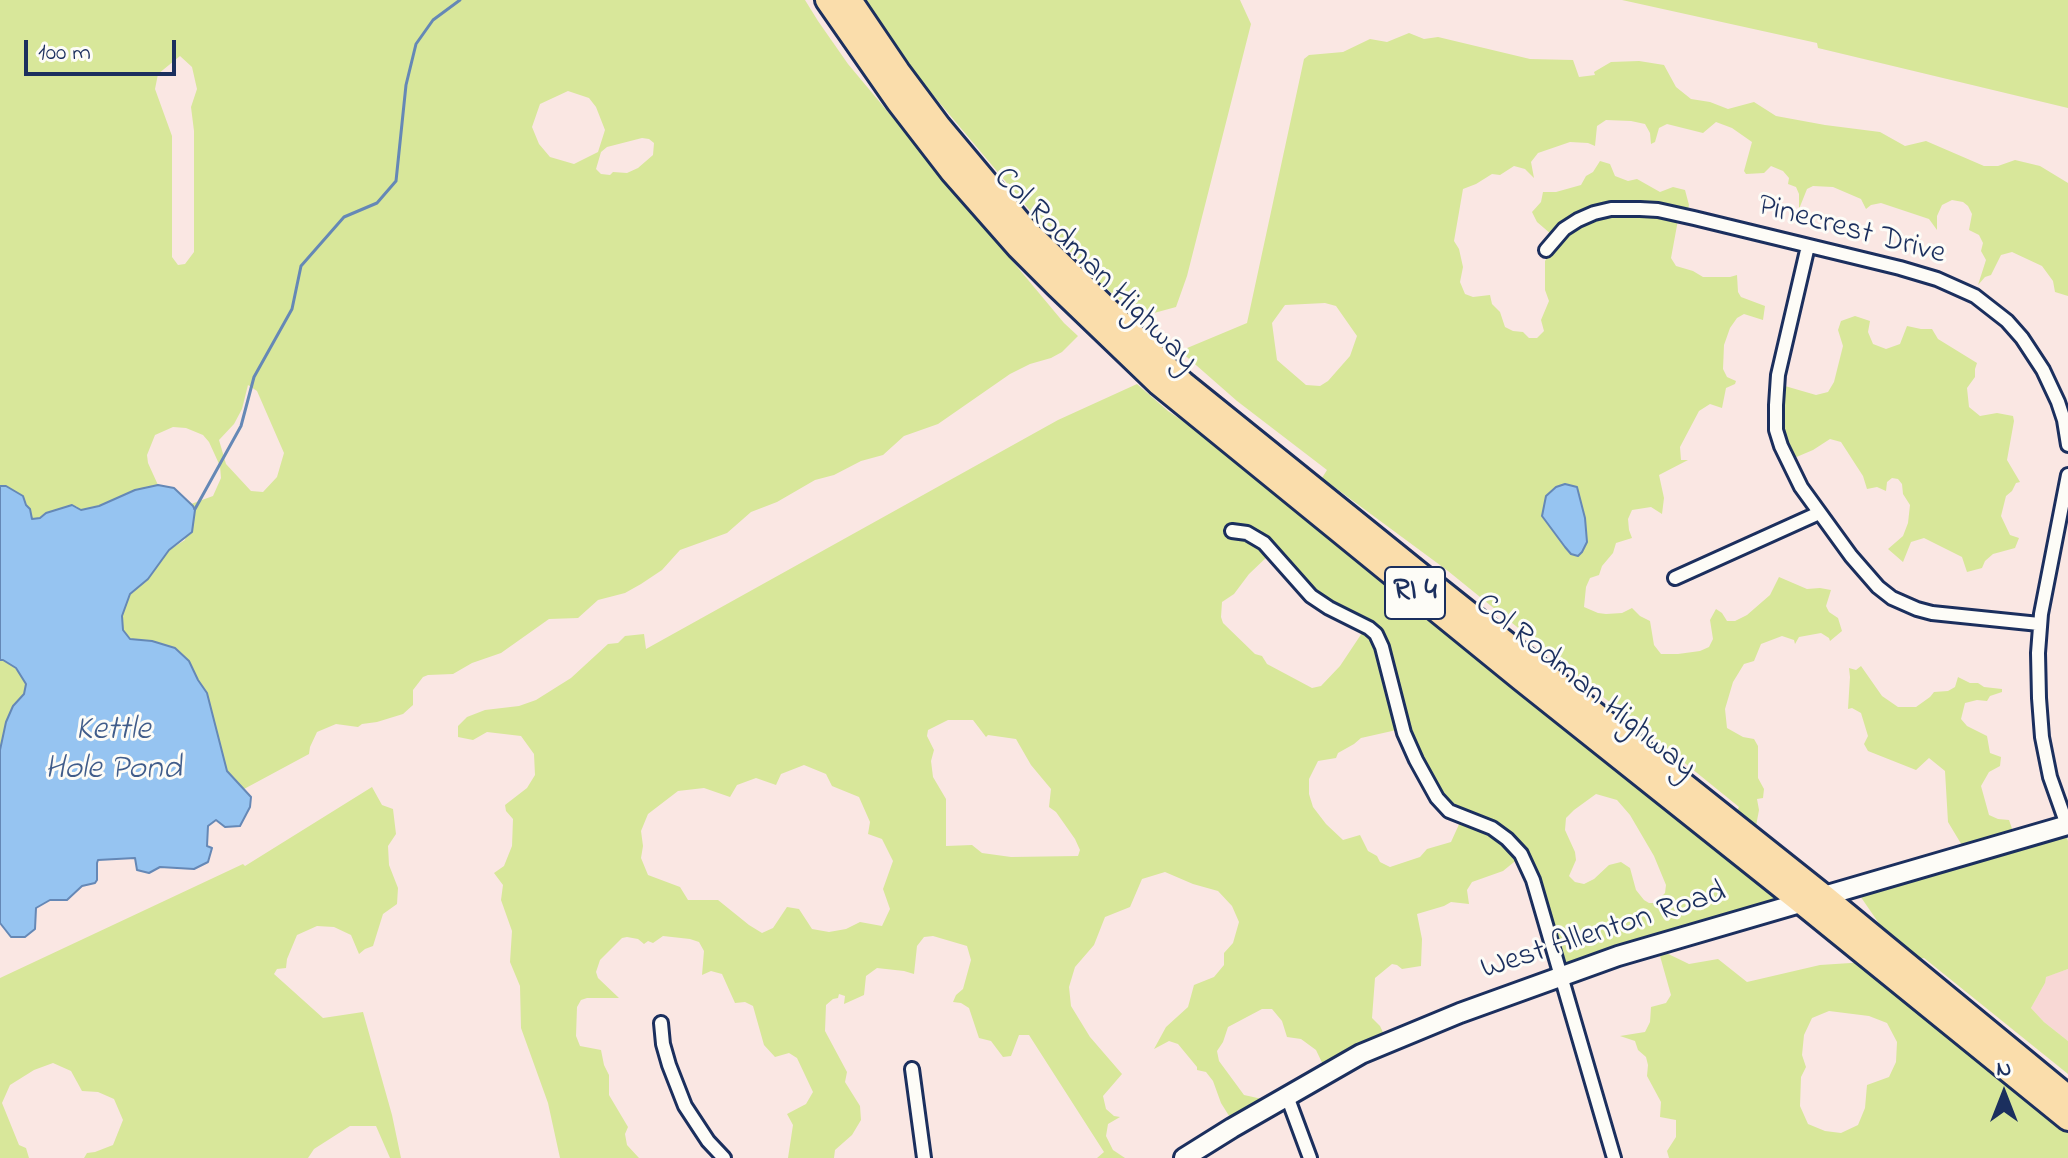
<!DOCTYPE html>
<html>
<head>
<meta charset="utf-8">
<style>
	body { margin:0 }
	#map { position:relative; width:2068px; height:1158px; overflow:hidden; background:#fae7e3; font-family:"Indie Flower",sans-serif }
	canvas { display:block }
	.north { position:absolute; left:1964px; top:1054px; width:80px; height:80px; -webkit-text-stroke:6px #fdfcf7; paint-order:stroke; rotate:0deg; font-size:22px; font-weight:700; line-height:32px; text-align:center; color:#1b2f5e }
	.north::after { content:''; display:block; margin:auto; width:28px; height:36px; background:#1b2f5e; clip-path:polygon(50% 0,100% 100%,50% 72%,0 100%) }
	.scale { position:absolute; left:24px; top:40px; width:152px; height:36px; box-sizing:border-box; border:4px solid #1b2f5e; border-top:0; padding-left:10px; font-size:24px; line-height:28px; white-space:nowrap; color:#1b2f5e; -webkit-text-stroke:6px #fdfcf7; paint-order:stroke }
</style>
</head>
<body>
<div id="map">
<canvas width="2068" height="1158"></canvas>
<div class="north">N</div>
<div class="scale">100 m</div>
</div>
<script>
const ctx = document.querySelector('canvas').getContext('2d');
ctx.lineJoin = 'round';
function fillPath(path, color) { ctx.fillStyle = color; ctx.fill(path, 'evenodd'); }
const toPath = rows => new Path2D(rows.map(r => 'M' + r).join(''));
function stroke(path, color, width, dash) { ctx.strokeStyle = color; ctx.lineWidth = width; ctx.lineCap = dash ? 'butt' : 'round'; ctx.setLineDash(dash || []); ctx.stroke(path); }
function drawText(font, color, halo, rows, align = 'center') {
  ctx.font = font + ' "Indie Flower",sans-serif'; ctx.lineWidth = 6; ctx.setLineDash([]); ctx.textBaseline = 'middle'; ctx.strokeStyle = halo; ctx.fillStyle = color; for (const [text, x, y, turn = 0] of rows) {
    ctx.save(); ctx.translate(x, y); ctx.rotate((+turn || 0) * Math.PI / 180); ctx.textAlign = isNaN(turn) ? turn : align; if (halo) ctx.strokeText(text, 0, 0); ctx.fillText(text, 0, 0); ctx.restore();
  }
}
const built = toPath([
	[2068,969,2068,1041,2044,1022,2031,1008,2045,983,2045,977]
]);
const green = toPath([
	[0,0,805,0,818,21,848,64,1064,323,1078,336,1062,352,1051,358,1030,364,1010,374,938,424,904,436,883,455,861,461,834,475,815,480,777,502,751,512,727,533,680,550,662,570,641,584,625,593,598,600,578,618,549,619,501,653,472,663,453,674,428,675,423,677,413,690,413,705,403,714,377,722,362,724,358,727,336,724,317,732,310,747,309,754,244,789,227,771,207,693,198,680,189,661,152,641,130,639,123,631,122,616,130,594,148,579,169,550,185,540,191,504,213,496,221,478,220,466,209,442,203,435,186,428,173,427,155,435,147,455,148,463,158,485,135,490,99,506,80,510,76,506,46,513,40,518,31,519,6,486,0,486],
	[180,56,192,67,197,89,191,107,194,131,194,252,185,264,178,265,172,257,172,136,155,89,158,74],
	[568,91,589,98,596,107,605,130,598,152,574,164,550,157,539,144,532,127,540,104],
	[642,138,649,139,654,143,653,155,638,168,627,173,613,172,610,175,601,174,596,169,601,152,607,147],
	[248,385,257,391,284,453,277,477,263,492,251,491,226,464,219,440,234,424,242,409],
	[865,0,1240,0,1251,24,1187,276,1176,307,1154,313,1149,311,1140,317,1081,267,1083,263,1048,232,912,70],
	[1622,0,2068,0,2068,108,1818,48,1817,43],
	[1409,33,1424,39,1438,37,1530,59,1573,60,1579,77,1595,75,1594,72,1611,62,1639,61,1664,65,1676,87,1691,99,1710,102,1728,109,1754,102,1776,116,1825,125,1880,132,1905,146,1926,141,1984,166,1998,166,2015,160,2040,166,2068,183,2068,296,2055,292,2053,281,2042,266,2012,252,2001,255,1991,275,1985,277,1978,285,1986,260,1981,251,1983,243,1979,235,1969,230,1972,214,1968,206,1963,202,1952,200,1942,205,1937,216,1937,230,1929,219,1881,203,1871,205,1866,209,1861,199,1833,187,1813,186,1807,189,1799,209,1799,194,1796,187,1788,184,1789,178,1783,171,1771,166,1764,173,1746,174,1744,171,1752,142,1732,128,1716,122,1703,133,1667,124,1659,128,1655,142,1651,144,1650,133,1645,124,1631,121,1606,120,1597,126,1595,146,1588,143,1570,142,1538,153,1531,162,1534,178,1525,169,1514,166,1500,175,1492,174,1476,184,1463,189,1454,241,1459,249,1463,267,1460,282,1465,294,1473,297,1490,295,1492,304,1500,312,1505,327,1513,331,1523,332,1529,338,1537,338,1544,331,1541,320,1549,301,1545,290,1545,261,1558,240,1537,222,1532,212,1541,202,1543,192,1556,192,1581,185,1586,176,1593,172,1600,161,1610,164,1615,176,1628,181,1637,179,1660,192,1673,187,1685,190,1689,205,1686,218,1678,220,1671,258,1676,266,1693,271,1703,277,1730,277,1737,275,1738,292,1741,297,1765,306,1763,320,1744,314,1737,318,1730,328,1724,345,1723,369,1727,377,1736,381,1735,384,1726,388,1722,408,1710,404,1699,411,1680,447,1681,460,1688,460,1659,475,1664,498,1662,514,1651,507,1632,510,1628,519,1629,530,1632,538,1616,543,1613,553,1602,566,1599,575,1590,578,1586,587,1584,607,1598,613,1606,614,1622,613,1632,608,1640,616,1650,621,1654,645,1661,654,1678,654,1700,651,1709,647,1713,639,1710,620,1716,609,1722,613,1727,621,1735,621,1747,615,1770,595,1779,577,1807,589,1820,588,1831,590,1826,606,1829,612,1838,618,1842,631,1830,641,1829,638,1821,633,1799,637,1795,644,1794,640,1782,636,1761,644,1754,661,1744,664,1733,682,1725,709,1727,728,1743,737,1754,739,1758,746,1758,778,1764,789,1763,798,1757,799,1759,810,1756,826,1737,811,1739,807,1448,571,1322,478,1327,470,1237,401,1180,351,1247,323,1304,59,1309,55,1343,52,1370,39,1387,42],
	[1325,303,1336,306,1357,336,1350,356,1328,381,1320,386,1306,385,1277,360,1272,323,1285,305],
	[1855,316,1870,321,1868,332,1873,344,1886,349,1900,344,1907,326,1921,329,1932,329,1938,339,1977,363,1975,369,1975,377,1967,388,1969,407,1980,416,1997,413,2013,416,2014,421,2007,460,2020,482,2016,483,2012,491,2006,496,2001,516,2010,535,2019,538,2015,548,1993,554,1985,561,1982,568,1967,572,1962,557,1924,538,1911,542,1903,562,1888,549,1903,536,1908,523,1910,505,1903,494,1902,484,1898,479,1892,478,1887,482,1886,491,1877,487,1867,489,1863,476,1841,442,1830,439,1813,450,1787,461,1785,459,1776,388,1778,384,1816,395,1828,392,1834,382,1843,346,1838,330,1841,321],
	[1137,384,1168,411,1215,443,1797,900,1565,979,1536,885,1519,858,1503,871,1472,882,1467,890,1469,904,1451,902,1444,906,1417,914,1422,939,1421,966,1402,969,1397,965,1392,964,1375,978,1372,1018,1380,1026,1389,1045,1327,1073,1316,1050,1301,1039,1287,1037,1282,1021,1272,1009,1262,1009,1228,1027,1223,1042,1217,1051,1219,1061,1244,1095,1262,1099,1269,1109,1236,1127,1221,1103,1213,1081,1206,1072,1197,1070,1197,1067,1178,1044,1169,1041,1154,1049,1166,1027,1188,1007,1194,985,1214,977,1224,965,1224,953,1233,943,1239,922,1232,906,1218,891,1193,884,1165,872,1142,879,1130,907,1105,917,1094,945,1075,967,1069,987,1071,1006,1090,1037,1122,1074,1103,1096,1106,1109,1114,1116,1120,1117,1108,1124,1106,1136,1113,1150,1125,1158,1097,1158,1104,1152,1029,1035,1019,1035,1011,1056,1003,1057,991,1041,979,1038,969,1008,961,1003,953,1002,956,995,963,989,971,960,967,946,933,936,924,937,917,946,914,974,904,971,877,968,866,976,864,995,844,1004,845,996,839,994,838,998,833,999,826,1005,825,1031,847,1072,845,1082,860,1106,861,1120,852,1135,835,1150,834,1158,788,1158,793,1125,787,1114,806,1104,813,1092,797,1058,789,1053,775,1057,764,1045,753,1006,745,1002,735,1003,722,974,711,971,702,975,704,951,699,942,690,939,663,936,653,943,648,941,644,944,638,939,627,937,622,938,600,960,596,972,598,978,619,998,587,998,581,1000,577,1007,576,1036,580,1046,601,1050,604,1065,609,1075,609,1095,628,1127,625,1134,627,1145,639,1158,560,1158,548,1103,521,1028,520,986,510,962,512,931,501,900,503,885,494,873,504,866,512,846,513,819,506,811,505,805,527,788,535,775,534,754,521,736,487,732,473,740,458,737,458,726,467,717,485,710,519,706,536,700,571,678,608,644,618,643,625,636,644,634,646,649,1058,420],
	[1270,554,1364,630,1340,666,1321,686,1312,688,1267,664,1262,656,1255,654,1223,623,1221,617,1222,602,1234,594,1249,574],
	[948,720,973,720,986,737,988,735,1016,739,1031,765,1051,789,1049,807,1056,812,1075,839,1080,850,1078,856,1011,857,982,853,972,845,946,846,946,799,933,777,931,761,934,750,927,736,928,730],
	[1401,729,1436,796,1461,820,1451,842,1427,849,1420,857,1390,867,1380,862,1377,856,1368,851,1360,835,1343,840,1326,824,1313,807,1309,794,1309,779,1318,761,1336,758,1338,753,1354,744,1361,738],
	[804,765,826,774,832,786,859,797,870,822,868,834,882,839,893,861,883,889,890,909,882,926,860,922,846,929,829,932,812,929,799,909,787,907,773,928,762,933,749,925,718,900,688,900,680,887,648,875,641,858,643,846,641,831,648,814,678,791,704,788,730,797,737,785,756,778,776,785,781,774],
	[1596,794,1617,800,1630,815,1654,856,1666,885,1665,893,1655,903,1649,903,1644,900,1636,890,1630,868,1621,862,1609,865,1594,879,1584,884,1575,882,1569,876,1576,860,1575,852,1565,830,1566,818,1574,810],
	[0,660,2,660,16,668,26,684,25,694,13,706,6,722,0,750],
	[1861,666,1882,696,1898,707,1916,707,1930,697,1934,692,1948,691,1955,687,1958,677,1970,683,1978,683,1984,687,2002,689,2002,692,1990,696,1987,701,1977,700,1965,703,1961,719,1967,726,1987,736,1990,753,2001,757,2000,766,1989,772,1981,786,1989,815,1998,819,2009,820,2017,843,2064,829,2068,841,2068,969,2046,977,2045,983,2031,1008,2044,1022,2068,1041,2068,1074,1924,958,1916,959,1906,953,1878,922,1856,890,1969,857,1948,822,1945,771,1929,758,1916,770,1868,751,1864,744,1868,736,1861,713,1852,708,1848,709,1850,677,1849,668,1856,670],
	[372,787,382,805,393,809,396,834,388,846,389,865,398,888,397,904,383,914,373,946,365,949,359,954,351,935,334,927,317,926,297,935,287,959,286,968,277,969,274,974,323,1018,363,1012,392,1115,401,1158,390,1158,376,1126,350,1126,314,1149,308,1158,84,1158,87,1153,95,1152,113,1145,123,1120,114,1099,98,1092,82,1091,71,1071,53,1063,34,1070,10,1085,2,1103,19,1145,26,1148,29,1158,0,1158,0,978,243,864,245,866],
	[1658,949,1689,964,1718,959,1747,982,1820,965,1866,962,2068,1119,2068,1158,1669,1158,1667,1151,1676,1137,1676,1120,1660,1117,1661,1102,1647,1076,1648,1065,1646,1057,1638,1050,1635,1041,1620,1036,1645,1032,1650,1022,1651,1007,1666,1003,1671,995],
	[1829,1011,1869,1016,1887,1023,1897,1042,1896,1062,1889,1077,1867,1085,1865,1108,1858,1125,1841,1133,1825,1131,1808,1124,1800,1106,1801,1077,1806,1067,1802,1055,1804,1035,1812,1018]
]);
const water = toPath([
	[1565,484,1577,487,1585,518,1587,542,1582,552,1578,556,1571,554,1565,547,1542,516,1546,496,1556,487,1565,484],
	[158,485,174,488,193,506,195,510,192,532,169,550,148,579,130,594,122,616,123,630,130,639,152,641,175,648,189,661,198,680,207,693,227,771,251,797,250,807,240,826,225,827,216,820,208,826,207,846,212,848,208,862,194,869,160,867,149,873,137,870,135,858,98,860,97,863,97,880,95,883,82,886,67,900,50,900,36,908,35,929,25,937,11,937,0,923,0,750,6,722,13,706,24,694,26,684,16,668,3,660,0,660,0,486,6,486,23,496,26,505,30,509,32,519,40,518,46,513,72,505,81,510,99,506,135,490,158,485]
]);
const stream = toPath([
	[195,509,241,426,254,377,292,309,301,266,344,217,377,203,396,181,406,85,416,44,433,20,460,0]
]);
const street = toPath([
	[1808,246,1778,375,1776,405,1776,430,1781,446,1801,487,1851,556,1878,587,1892,598,1917,609,1932,613,2039,624],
	[1546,250,1564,229,1578,220,1594,213,1611,209,1640,209,1658,210,1694,218,1900,268,1937,279,1975,296,2007,321,2022,338,2043,370,2058,402,2064,420,2068,445],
	[1232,531,1247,533,1264,543,1311,596,1329,608,1369,628,1376,634,1382,647,1404,733,1416,760,1437,798,1449,811,1492,828,1507,839,1521,854,1533,880,1614,1158],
	[1675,578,1819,513],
	[2067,825,2050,777,2042,737,2039,698,2038,653,2041,614,2068,475],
	[661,1023,663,1044,669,1065,685,1106,708,1141,724,1158],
	[912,1069,924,1158],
	[1287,1096,1310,1158]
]);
const secondary = toPath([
	[1184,1158,1232,1128,1361,1054,1460,1013,1618,956,2068,825]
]);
const highway = toPath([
	[827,0,898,102,952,172,1018,247,1056,285,1159,384,1521,679,1802,903,2068,1119],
	[850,0,898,71,939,126,1027,231,1183,383,1437,588,1824,896,2068,1097]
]);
const shields = [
	[1415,593,60]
];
const shieldNames = [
	["RI 4",1415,593]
];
const streetNames = [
	["Pinecrest Drive",1851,232,15],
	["Col Rodman Highway",1094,271,45],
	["Col Rodman Highway",1584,688,39],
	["West Allenton Road",1604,933,-18]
];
const waterNames = [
	["Kettle",113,732],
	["Hole Pond",113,771]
];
fillPath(built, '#f8d8d5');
fillPath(green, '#d8e79a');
fillPath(water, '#96c4f1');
stroke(water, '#6588b6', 2);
stroke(stream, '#6588b6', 3);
stroke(street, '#1b2f5e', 18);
stroke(secondary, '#1b2f5e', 24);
stroke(highway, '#1b2f5e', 28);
stroke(street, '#fdfcf7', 12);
stroke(secondary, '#fdfcf7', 18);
stroke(highway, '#faddab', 22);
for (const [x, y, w] of shields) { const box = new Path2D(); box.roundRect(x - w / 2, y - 26, w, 52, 6); ctx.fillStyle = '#fdfcf7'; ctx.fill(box); stroke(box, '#1b2f5e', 2); }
drawText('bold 30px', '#1b2f5e', null, shieldNames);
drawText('32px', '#1b2f5e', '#fdfcf7', streetNames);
drawText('italic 34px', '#405c8a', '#fdfcf7', waterNames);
</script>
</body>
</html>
